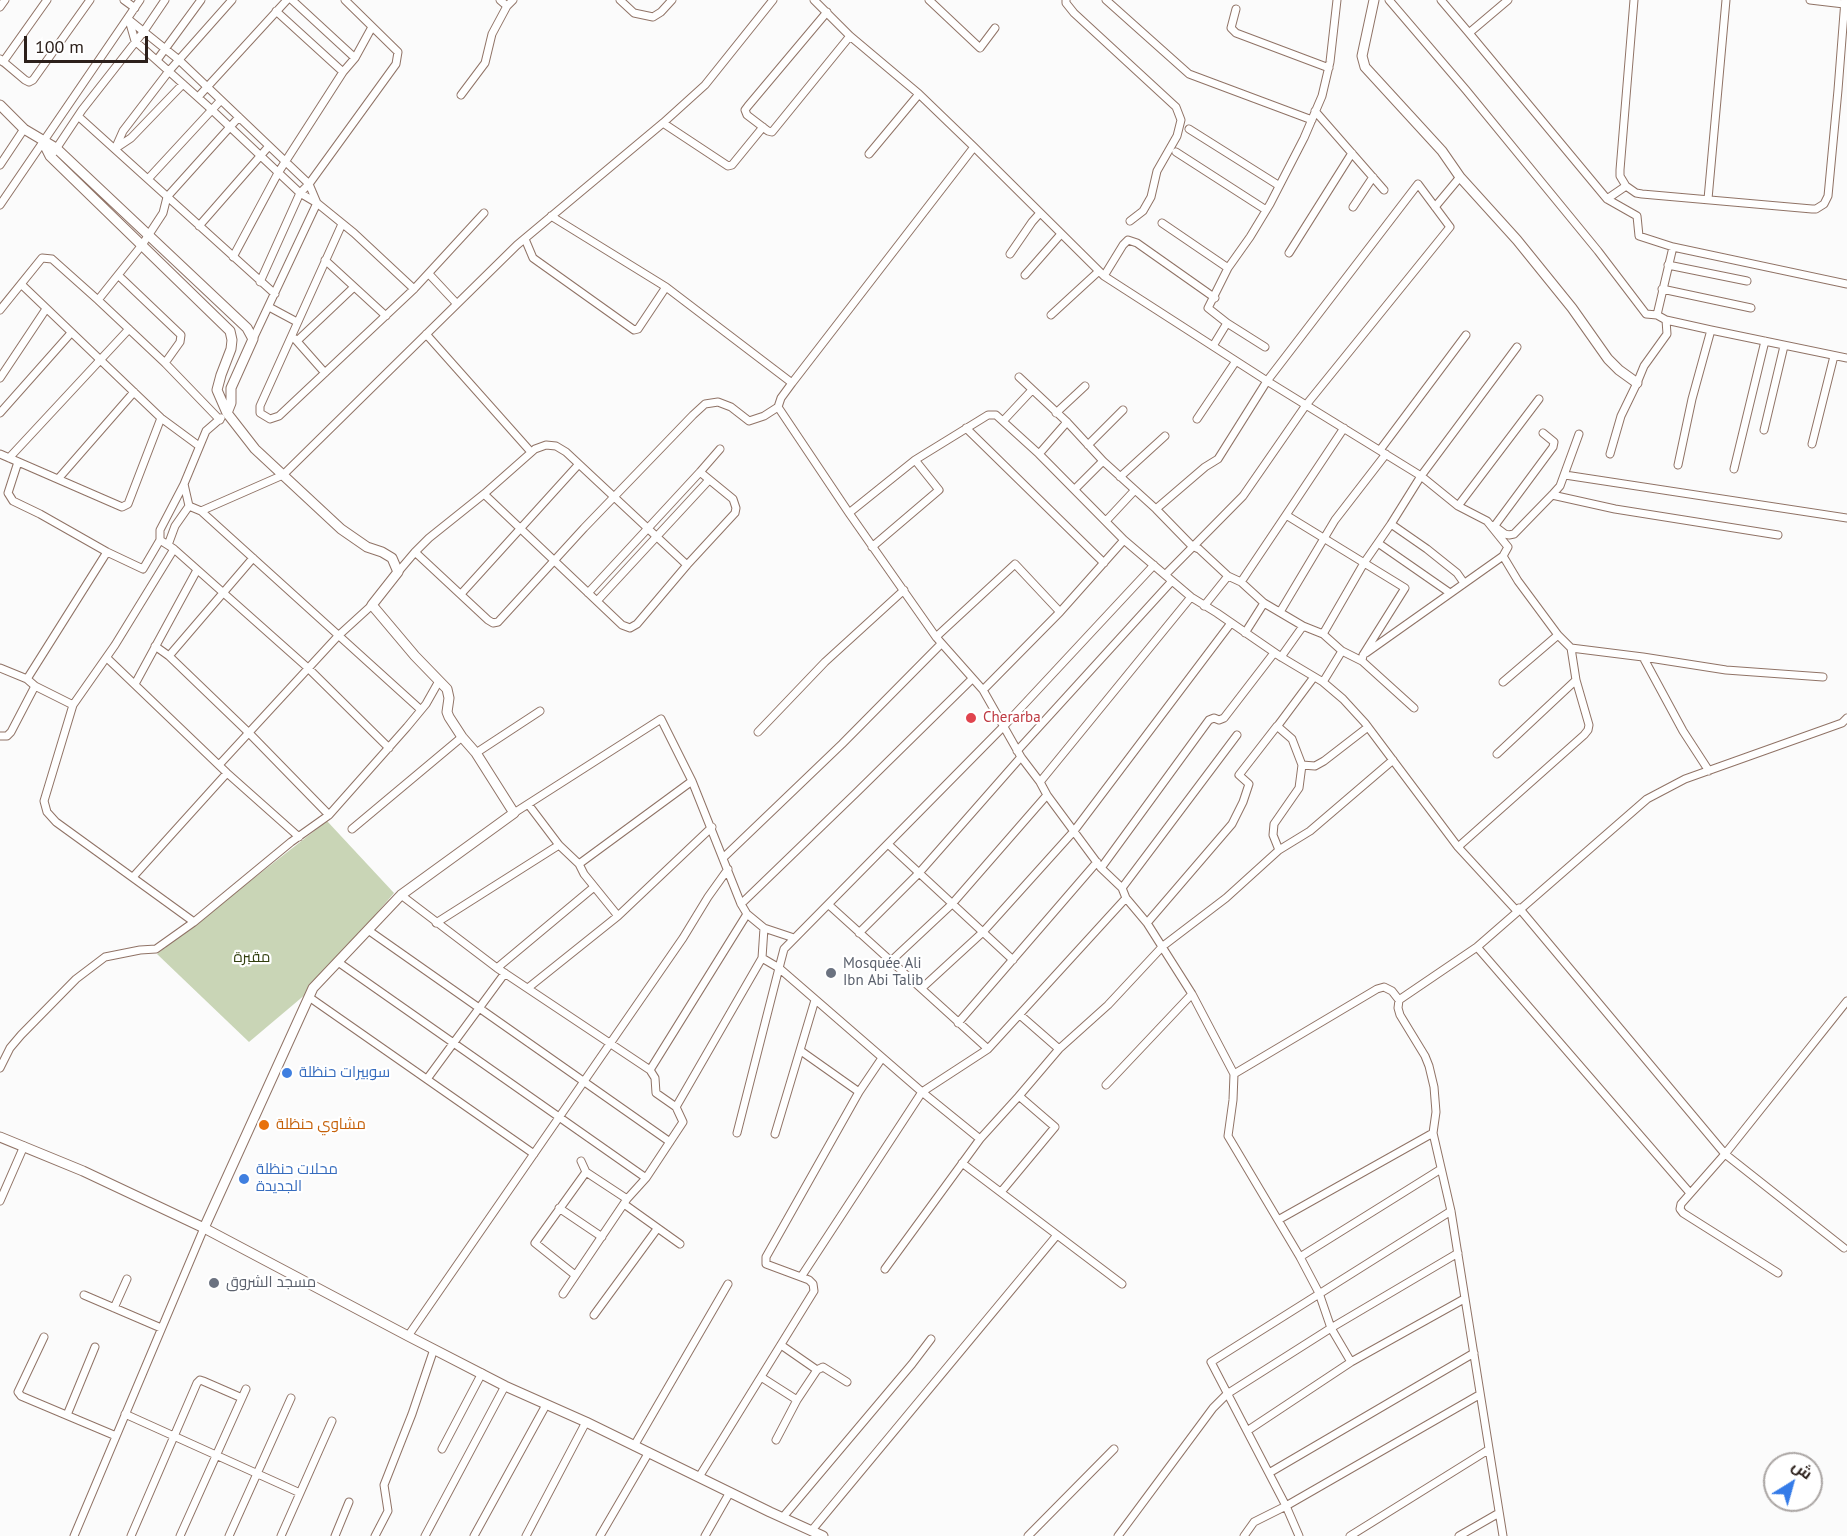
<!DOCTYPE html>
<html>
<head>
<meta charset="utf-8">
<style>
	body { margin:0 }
	#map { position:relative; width:1847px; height:1536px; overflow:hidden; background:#fbfbfb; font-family:"PT Sans",Cairo,sans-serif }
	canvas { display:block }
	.north { position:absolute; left:1763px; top:1452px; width:60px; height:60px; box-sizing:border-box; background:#fff; border:2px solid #aba6a4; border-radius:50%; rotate:37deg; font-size:16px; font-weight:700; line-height:24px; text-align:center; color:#2c201b }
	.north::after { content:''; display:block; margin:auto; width:21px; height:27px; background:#347be8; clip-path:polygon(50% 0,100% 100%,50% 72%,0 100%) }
	.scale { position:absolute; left:24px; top:36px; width:124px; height:27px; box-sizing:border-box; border:3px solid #2c201b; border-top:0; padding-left:8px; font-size:18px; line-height:21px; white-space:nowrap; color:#2c201b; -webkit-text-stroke:4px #fff; paint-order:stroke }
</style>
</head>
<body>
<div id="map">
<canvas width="1847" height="1536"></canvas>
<div class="north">ش</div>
<div class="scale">100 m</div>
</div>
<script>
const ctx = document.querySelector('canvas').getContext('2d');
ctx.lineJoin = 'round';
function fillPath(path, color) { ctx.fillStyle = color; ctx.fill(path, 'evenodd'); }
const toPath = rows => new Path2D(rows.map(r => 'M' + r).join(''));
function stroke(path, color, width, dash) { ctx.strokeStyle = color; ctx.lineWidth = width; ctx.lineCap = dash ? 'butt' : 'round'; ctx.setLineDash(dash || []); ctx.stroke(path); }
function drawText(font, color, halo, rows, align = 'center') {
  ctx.font = font + ' "PT Sans",Cairo,sans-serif'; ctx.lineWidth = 4.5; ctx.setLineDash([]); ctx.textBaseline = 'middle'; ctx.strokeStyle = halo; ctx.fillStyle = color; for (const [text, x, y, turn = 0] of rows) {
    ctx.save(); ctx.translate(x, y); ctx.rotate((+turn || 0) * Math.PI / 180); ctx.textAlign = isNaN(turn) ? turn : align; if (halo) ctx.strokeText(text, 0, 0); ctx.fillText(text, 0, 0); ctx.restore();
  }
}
const green = toPath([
	[327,821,394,893,313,988,249,1042,157,954]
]);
const street = toPath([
	[124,0,135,8],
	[292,0,355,58],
	[500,0,507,6],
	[620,0,634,13,653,17,661,12,672,0],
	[814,0,850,36,919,94,974,147,1104,276,1267,381,1421,476,1458,506,1487,521,1508,547,1503,556,1518,581,1558,635,1571,648,1643,657,1683,731,1709,771],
	[929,0,980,48,995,28],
	[1066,0,1066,3,1074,13,1176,107,1181,120,1177,136,1157,171,1151,197,1143,211,1130,221],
	[1106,0,1189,74,1312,120],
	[1389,0,1466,90,1598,251,1646,314,1657,315,1666,320,1711,330,1847,358],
	[1441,0,1469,33,1508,0],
	[1634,0,1620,170,1620,176,1626,186,1636,193,1642,194,1812,209,1816,209,1824,204,1828,196,1838,90,1845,0],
	[1810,0,1844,4],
	[0,7,5,0],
	[1236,9,1231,28,1236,33,1329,68],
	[276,11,343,72],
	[827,12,748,106,745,110,747,115,768,131,772,132,850,36],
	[128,19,179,60,309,184,317,203,253,339],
	[129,20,135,41,212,110,300,193,317,203,354,233,414,289],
	[1469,33,1607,199,1637,216,1639,236,1673,247],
	[0,59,25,80,29,82,33,80,90,0],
	[157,60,201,0],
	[3,62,47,0],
	[461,95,485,63,492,34,507,6,513,0],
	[198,97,287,0],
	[1315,111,1384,190],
	[78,116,275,294],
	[663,123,728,166,732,165,763,127],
	[1189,129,1278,185],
	[974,147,792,383,781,398,778,407,849,513,936,637,983,690,1021,757,1040,782,1047,795,1101,868,1122,888,1126,898,1147,923,1192,994,1234,1074,1233,1100,1228,1136,1300,1257,1319,1293,1331,1328,1351,1362],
	[116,148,131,138,183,84],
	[115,149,123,131,169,71,232,0],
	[54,152,82,110,144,31,165,0],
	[1176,152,1266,210],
	[869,154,919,94],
	[0,165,24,129],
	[148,179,221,100],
	[1607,199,1626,186],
	[1708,199,1726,0],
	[0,205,140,0],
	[1353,207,1373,177],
	[1435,207,1460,177],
	[551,216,666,287,792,383],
	[1162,223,1228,268],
	[342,224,260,406,260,413,270,419,279,416,414,289,484,213],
	[199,226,269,146],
	[525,239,533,258,634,330,638,329,666,287],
	[1289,253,1352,153],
	[1010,254,1032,222,1040,213],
	[233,257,278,173,343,72,355,58,372,27],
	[325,260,386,316],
	[1668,265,1747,281],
	[429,274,457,304],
	[118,275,181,335,180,342,165,363],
	[1025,275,1061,234],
	[1104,276,1123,245,1128,240,1137,243,1215,298],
	[260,282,300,193,309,184,396,64,398,52,345,0],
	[21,284,161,418,199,446],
	[1662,289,1751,308],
	[98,300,142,245,163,213,167,197,239,117],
	[269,307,297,322],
	[0,310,42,258,52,259,98,300,165,363,220,420],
	[1051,315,1099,271],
	[1657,315,1673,247,1847,284],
	[426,334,531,452],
	[295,339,325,373],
	[297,341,354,287],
	[1213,346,1227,323],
	[1265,347,1227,323,1208,308,1228,268,1250,237,1270,204,1304,138,1322,96,1330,62,1337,0],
	[1019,377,1067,422,1103,461,1156,509,1192,546,1199,549,1228,576,1241,582,1264,603,1303,626,1323,634,1342,651,1362,661,1414,708],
	[0,378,46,309],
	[0,413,71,333],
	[1056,413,1085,386],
	[1197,419,1236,361],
	[1004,420,1032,390],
	[966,428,1104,563],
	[1764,430,1784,346],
	[1812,444,1834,356],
	[1088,445,1123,410],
	[1380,450,1466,335],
	[0,454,122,507,128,504,161,418],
	[1039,454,1067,422],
	[1610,454,1621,416,1637,383,1644,366,1667,334,1666,320],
	[9,458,129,329],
	[18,462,8,493,13,501,40,514,107,552,143,569,160,540,160,530,184,484],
	[1678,465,1692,399,1711,330],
	[1734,469,1765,341],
	[1565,475,1847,518],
	[1120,477,1165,436],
	[58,479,134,392],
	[1075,489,1103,461],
	[484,494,622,625,630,628,637,624,687,565,735,513,736,508,733,499,700,472],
	[1552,495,1615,509,1778,535],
	[189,506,184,484,206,431,221,418],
	[1458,506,1539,399],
	[1156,509,1205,467,1218,459,1267,381,1418,184,1450,227,1306,405,1243,496,1165,575],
	[201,511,421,710],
	[849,513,915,460,988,415,996,415,1039,454,1124,540,1191,597,1217,613,1281,657,1323,682,1343,699,1365,723,1458,847,1516,910],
	[1286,515,1344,428],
	[1106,521,1134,491],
	[1391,524,1421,476,1517,347],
	[1493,528,1553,447,1554,442,1543,433],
	[1497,528,1505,534,1509,535,1514,534,1552,495,1560,486,1579,434],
	[160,540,174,549,308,668,389,748],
	[1378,543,1450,593],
	[168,545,175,526,189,506,201,511,283,475,517,245,663,123,705,85,773,0],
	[872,547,939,490,915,460],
	[174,549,115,645,73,705,44,801,47,812,56,822,194,922,291,842,329,815,407,727,426,704,439,681],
	[415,552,488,620,493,623,498,622,584,528,693,415,705,404,718,402,731,407,749,421,764,416,778,407],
	[398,572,415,552,429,538,484,494,535,449,546,445,556,446,566,452,687,565],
	[1241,582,1286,515,1405,588,1363,655,1362,661],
	[588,593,700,472,720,449],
	[461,594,578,465],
	[597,601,709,480],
	[1204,606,1228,576],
	[1280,612,1335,520,1386,454],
	[1245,633,1264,603],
	[1323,634,1364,563,1391,524,1427,549,1457,573,1464,583],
	[936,637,1015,564,1060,612],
	[155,646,169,656,249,733,329,815],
	[1366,653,1503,556],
	[169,656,253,558],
	[1281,657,1303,626],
	[1643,657,1726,670,1823,677],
	[107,658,227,773,299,837],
	[0,668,27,679,35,686,73,705],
	[27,679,107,552],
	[1323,682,1342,651],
	[1503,682,1558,635],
	[135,684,197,570],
	[983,690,1060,612,1124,540],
	[1279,724,1314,677],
	[758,732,825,662,904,590],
	[0,736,7,736,11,732,35,686],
	[1017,751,1172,581],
	[476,753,540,711],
	[1497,754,1576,680,1571,648],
	[219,765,338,636,372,605],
	[1302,765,1315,766,1324,761,1368,727],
	[1040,782,1191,597],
	[528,804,559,845,579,864,584,874,618,916],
	[514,813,661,719,692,781,741,904,747,914],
	[352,829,462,737],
	[889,845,1013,960],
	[1458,847,1584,735,1588,730,1589,725,1576,680],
	[1279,850,1310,831,1393,760],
	[723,858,842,744,941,644],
	[579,864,692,781],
	[1101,868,1209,720,1214,718,1219,720,1224,718,1274,653],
	[133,877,227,773],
	[1122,888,1237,735],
	[401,895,497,968,650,1070,747,914,764,928,794,938],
	[741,904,856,793,972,679],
	[829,905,988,1049],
	[1519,908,1725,1154,1844,1248],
	[436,923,559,845],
	[368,930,670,1142],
	[859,933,919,873,1021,757],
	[1477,947,1690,1193],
	[338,962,646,1178],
	[890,962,952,904,1047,795],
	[497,968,594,887],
	[528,988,618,916,712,827],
	[922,988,983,932,1074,831,1231,623],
	[309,997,534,1154],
	[1399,1000,1477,947,1647,799,1685,779,1842,723,1847,718],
	[1020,1015,1059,1049],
	[958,1023,1097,862],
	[801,1051,859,1092],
	[0,1068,10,1048,21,1035,76,979,105,957,140,950,156,949,194,922],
	[1234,1074,1377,989,1384,987,1392,991,1399,1000,1398,1008,1400,1015,1425,1056,1429,1066,1434,1087,1436,1112,1433,1133,1451,1211,1503,1536],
	[427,1079,505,973],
	[1106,1085,1192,994],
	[1019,1096,1059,1049,1108,1005,1163,946,1226,898,1279,850,1273,835,1274,824,1299,788,1302,765,1292,739,1277,726,1239,775,1249,784,1243,802,1232,824,1147,923],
	[676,1107,762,958,764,928],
	[737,1133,779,968,762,958],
	[775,1134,815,1000],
	[980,1139,922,1092,779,968,784,949,1003,727,1154,565],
	[581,1161,586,1172,627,1199],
	[962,1163,1122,1284],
	[0,1201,24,1146],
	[624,1204,680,1244],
	[559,1208,602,1237],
	[1278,1220,1433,1133],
	[1300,1257,1441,1169],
	[885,1269,980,1139,1019,1096,1055,1127,1001,1192],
	[1778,1273,1683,1213,1680,1209,1681,1204,1725,1154,1847,1001],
	[575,1275,535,1243,586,1172],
	[801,1277,922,1092,988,1049,1126,898],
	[563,1294,627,1199,646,1178,683,1122,676,1107,656,1093,655,1078,650,1070],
	[84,1295,161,1328],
	[114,1308,127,1279],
	[594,1315,657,1229],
	[408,1336,683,938,708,897,728,869],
	[44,1337,18,1392,21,1396,116,1436],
	[781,1345,817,1370],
	[761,1377,797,1400],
	[125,1414,300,1493],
	[67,1415,95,1347],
	[1247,1431,1351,1362,1464,1299],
	[776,1440,797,1400,817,1370,823,1367,847,1382],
	[634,1446,728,1284],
	[442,1449,482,1373],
	[1269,1473,1474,1353],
	[699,1477,814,1291,813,1284,809,1280,766,1264,766,1257,859,1092,882,1058],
	[783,1517,912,1364,931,1339],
	[812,1530,1057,1235],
	[74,1536,204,1228],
	[131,1536,197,1383,200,1380,203,1381,242,1398],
	[180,1536,246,1389],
	[229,1536,291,1398],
	[281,1536,332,1421],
	[335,1536,349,1502],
	[375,1536,388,1511,384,1485,412,1414,434,1349],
	[425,1536,505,1386],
	[474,1536,546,1405],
	[526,1536,586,1422],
	[600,1536,649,1452],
	[705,1536,730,1492],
	[1028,1536,1114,1449],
	[1118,1536,1213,1408,1227,1394,1331,1328,1458,1253],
	[1244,1536,1254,1522,1286,1506,1479,1395],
	[1299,1536,1286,1506,1211,1362,1451,1211],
	[1350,1536,1488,1450],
	[1459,1536,1499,1513]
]);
const secondary = toPath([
	[1374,0,1362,56,1365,67,1442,151,1460,177,1517,240,1572,308,1608,359,1619,370,1637,383],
	[0,105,24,129,56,148,247,328,253,339,231,388,231,403,227,413],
	[43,142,50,156,230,331,232,340,231,349,221,375,217,390,227,413,255,449,341,529,367,547,382,552,392,558,398,572,372,605,415,656,447,689,449,698,447,712,449,717,462,737,476,753,514,813,401,895,313,988,204,1228],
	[0,1137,83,1171,204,1228,408,1336,505,1386,586,1422,770,1512,823,1536]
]);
const markers = [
	[971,718,6,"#e0444e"],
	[831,973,6,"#6b7280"],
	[287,1073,6,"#3f7fe0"],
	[264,1125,6,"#e8710a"],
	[244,1179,6,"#3f7fe0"],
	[214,1283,6,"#6b7280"]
];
const healthNames = [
	["Cherarba",983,718]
];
const parkNames = [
	["مقبرة",252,958]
];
const worshipNames = [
	["Mosquée Ali",843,964],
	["Ibn Abi Talib",843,981],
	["مسجد الشروق",226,1283]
];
const shopNames = [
	["سوبيرات حنظلة",299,1073],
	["محلات حنظلة",256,1170],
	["الجديدة",256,1187]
];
const foodNames = [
	["مشاوي حنظلة",276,1125]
];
fillPath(green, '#c9d5b6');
stroke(street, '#907366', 9);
stroke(secondary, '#907366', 11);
stroke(street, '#fff', 7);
stroke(secondary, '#fff', 9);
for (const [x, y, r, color] of markers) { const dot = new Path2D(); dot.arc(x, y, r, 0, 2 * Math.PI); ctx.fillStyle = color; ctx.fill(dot); stroke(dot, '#fff', 2); }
drawText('15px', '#be3a42', '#fff', healthNames, 'left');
drawText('15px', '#32400f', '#fff', parkNames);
drawText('15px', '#5b616d', '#fff', worshipNames, 'left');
drawText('15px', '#366cbe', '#fff', shopNames, 'left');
drawText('15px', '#c56008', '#fff', foodNames, 'left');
</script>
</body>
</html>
